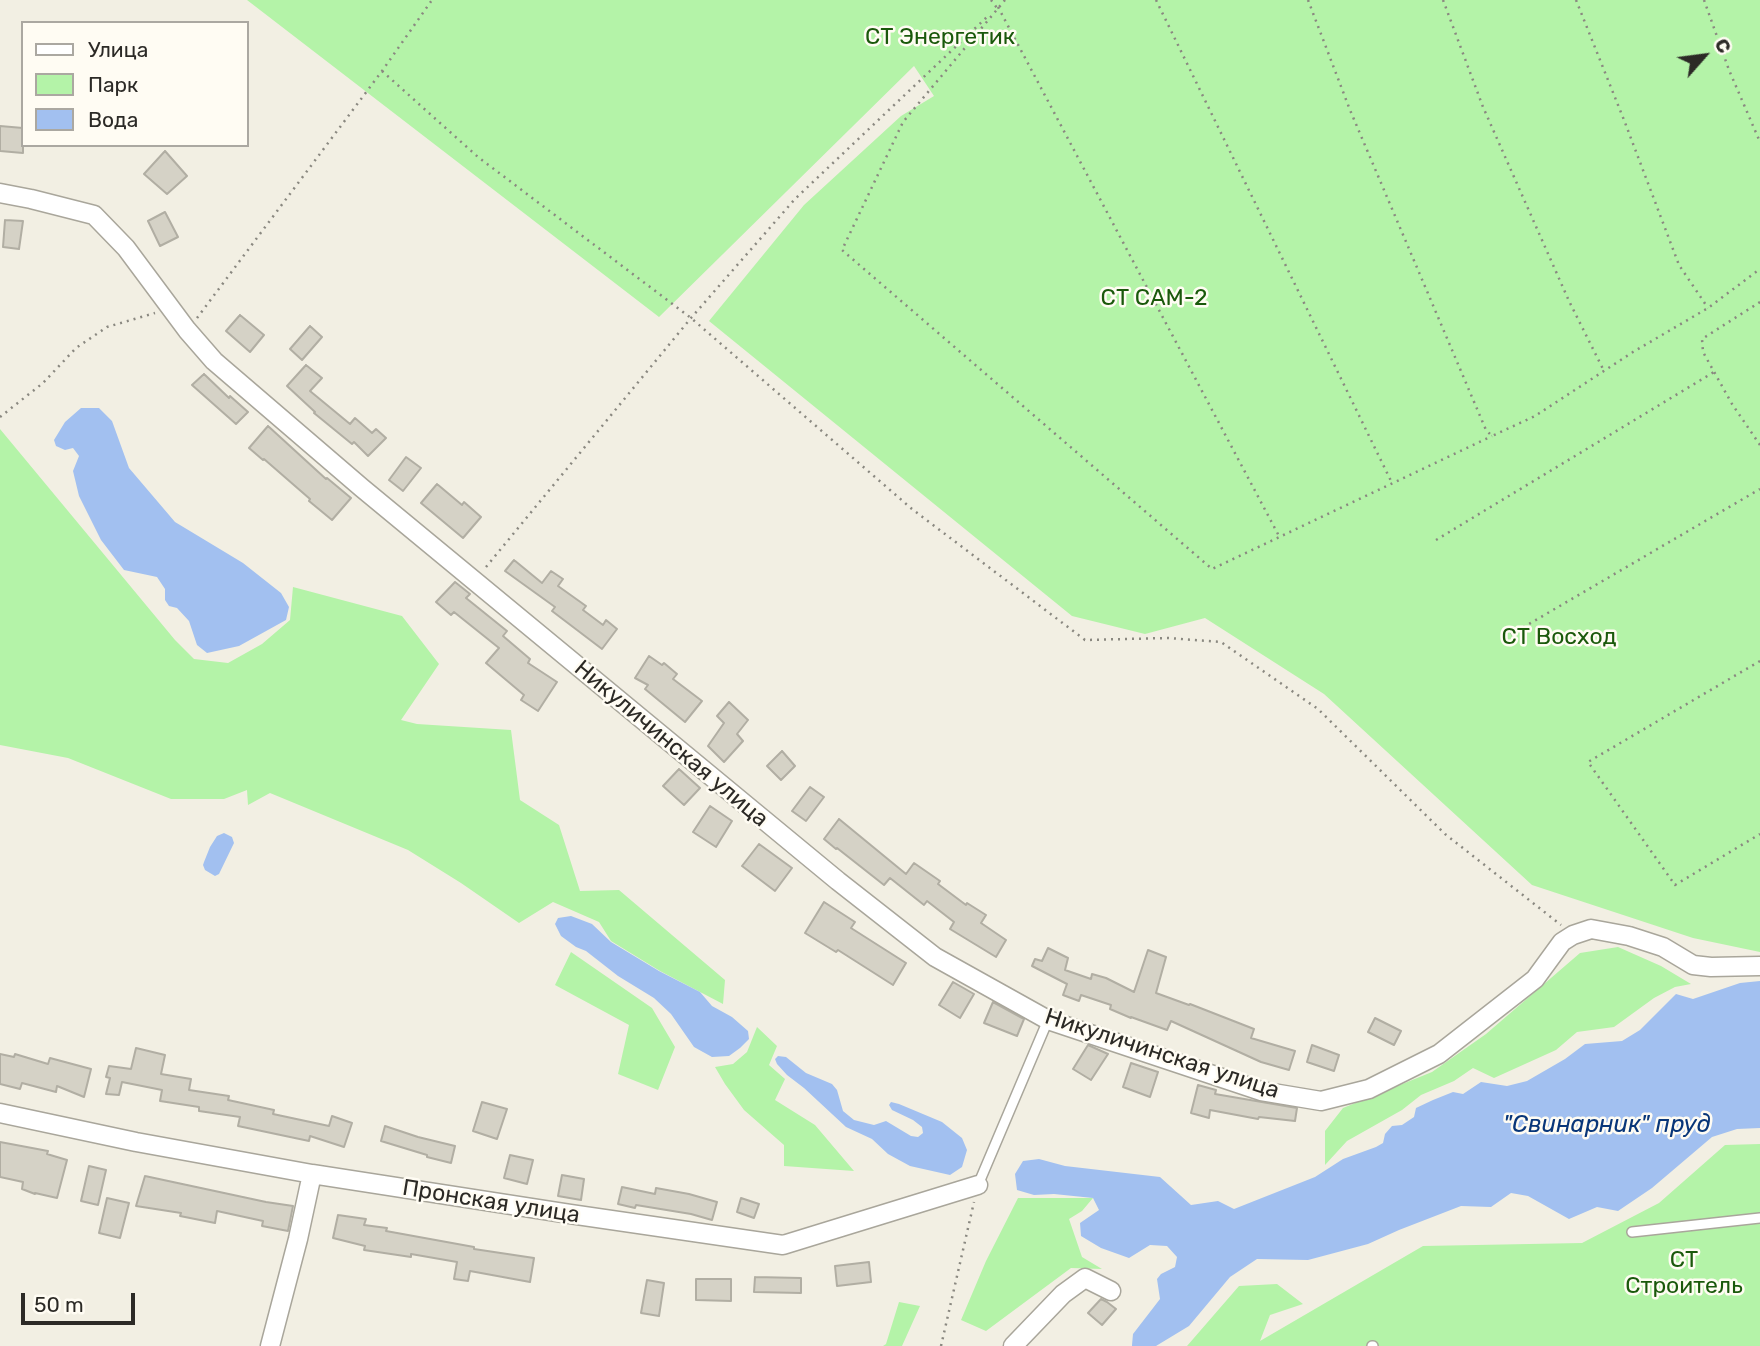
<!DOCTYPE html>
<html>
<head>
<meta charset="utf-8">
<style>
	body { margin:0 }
	#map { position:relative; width:1760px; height:1346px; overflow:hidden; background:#f2efe3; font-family:Rubik,sans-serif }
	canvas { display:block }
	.legend { position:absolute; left:21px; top:21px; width:228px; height:126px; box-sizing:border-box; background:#fffcf3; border:2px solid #aba8a1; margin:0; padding:9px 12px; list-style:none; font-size:21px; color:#2c2a26 }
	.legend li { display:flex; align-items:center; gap:14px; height:35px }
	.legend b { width:35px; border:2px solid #aba8a1 }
	.north { position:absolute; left:1669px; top:21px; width:70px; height:70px; -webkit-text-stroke:5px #fffcf3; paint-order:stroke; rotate:62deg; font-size:19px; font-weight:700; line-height:28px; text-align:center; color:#2c2a26 }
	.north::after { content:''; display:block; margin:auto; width:24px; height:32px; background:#2c2a26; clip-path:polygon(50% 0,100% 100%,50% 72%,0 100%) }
	.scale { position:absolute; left:21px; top:1293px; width:114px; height:32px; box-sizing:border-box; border:4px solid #2c2a26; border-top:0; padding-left:9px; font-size:21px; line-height:24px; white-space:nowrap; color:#2c2a26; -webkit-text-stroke:5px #fffcf3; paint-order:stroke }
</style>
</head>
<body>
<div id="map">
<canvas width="1760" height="1346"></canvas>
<ul class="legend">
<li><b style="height:9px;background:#fff"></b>Улица</li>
<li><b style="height:19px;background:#b4f3a8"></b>Парк</li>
<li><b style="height:19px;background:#a2c0f0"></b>Вода</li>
</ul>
<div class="north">С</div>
<div class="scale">50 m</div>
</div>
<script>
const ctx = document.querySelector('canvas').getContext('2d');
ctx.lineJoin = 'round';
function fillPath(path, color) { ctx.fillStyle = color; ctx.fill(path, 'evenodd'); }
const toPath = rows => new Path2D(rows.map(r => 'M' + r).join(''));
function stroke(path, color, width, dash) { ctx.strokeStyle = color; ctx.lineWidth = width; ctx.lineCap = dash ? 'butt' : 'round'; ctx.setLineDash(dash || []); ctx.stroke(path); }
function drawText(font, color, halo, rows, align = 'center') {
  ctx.font = font + ' Rubik,sans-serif'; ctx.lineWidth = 5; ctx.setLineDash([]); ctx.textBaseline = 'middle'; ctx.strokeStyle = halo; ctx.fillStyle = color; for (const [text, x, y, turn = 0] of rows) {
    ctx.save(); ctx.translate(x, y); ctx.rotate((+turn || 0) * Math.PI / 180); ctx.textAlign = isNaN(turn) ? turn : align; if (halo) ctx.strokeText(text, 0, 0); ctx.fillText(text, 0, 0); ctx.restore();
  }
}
const green = toPath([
	[247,0,1760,0,1760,952,1693,938,1532,885,1324,694,1205,618,1145,634,1072,616,709,321,804,205,901,116,934,96,914,66,659,317],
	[0,429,175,640,194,659,228,663,262,644,290,620,293,587,402,616,439,664,401,720,417,724,511,730,520,800,559,825,580,891,619,890,725,980,723,1004,660,971,611,941,599,922,553,902,519,923,461,883,408,850,270,793,248,805,247,790,224,799,171,799,68,758,0,745],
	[1618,947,1661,966,1691,984,1675,987,1654,998,1614,1027,1577,1032,1556,1050,1494,1078,1473,1068,1454,1081,1421,1095,1402,1110,1347,1141,1325,1165,1325,1131,1343,1108,1432,1072,1486,1034,1580,953],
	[571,952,652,1008,675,1047,658,1090,618,1074,629,1025,555,985],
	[757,1027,777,1046,769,1065,785,1079,775,1100,815,1125,854,1171,784,1166,784,1145,744,1110,725,1084,715,1067,733,1064,747,1052],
	[1760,1144,1760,1346,1187,1346,1239,1286,1277,1284,1303,1304,1270,1315,1260,1341,1423,1246,1582,1243,1659,1203,1725,1145],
	[1018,1198,1093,1198,1082,1211,1069,1219,1082,1257,1102,1269,1071,1268,986,1331,961,1320,986,1261],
	[899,1302,920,1306,902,1346,883,1346,886,1344]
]);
const water = toPath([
	[81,408,99,408,112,421,129,468,175,522,243,563,281,593,289,607,286,620,239,646,207,653,197,645,189,621,177,608,169,606,165,600,165,589,157,577,124,570,101,540,79,496,73,471,79,456,73,448,65,450,56,446,54,440,65,422],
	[224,833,232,837,234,843,219,874,215,876,205,870,203,865,204,862,210,847,217,836],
	[571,916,592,924,611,942,659,971,700,992,712,1006,732,1017,748,1031,749,1039,740,1048,729,1056,712,1057,694,1047,671,1014,654,998,618,976,586,951,576,947,561,936,555,924,558,918],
	[1760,981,1760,1128,1737,1129,1712,1137,1652,1188,1618,1211,1597,1207,1569,1219,1528,1196,1511,1193,1491,1207,1461,1206,1399,1230,1368,1244,1308,1260,1257,1259,1230,1277,1189,1326,1156,1346,1132,1346,1132,1345,1133,1334,1160,1299,1157,1279,1161,1274,1175,1267,1177,1257,1167,1246,1150,1245,1129,1258,1101,1248,1081,1236,1080,1223,1099,1210,1093,1198,1054,1194,1034,1195,1017,1190,1015,1174,1023,1161,1039,1159,1065,1166,1160,1177,1191,1205,1218,1201,1234,1209,1315,1177,1343,1159,1376,1147,1383,1143,1385,1134,1392,1126,1402,1125,1414,1117,1416,1108,1433,1100,1453,1092,1463,1094,1481,1082,1507,1086,1527,1081,1565,1059,1585,1044,1622,1041,1640,1030,1676,994,1693,999,1740,983],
	[778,1056,786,1057,806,1073,832,1084,837,1090,843,1111,854,1120,874,1125,886,1121,911,1136,918,1137,923,1133,922,1127,913,1120,892,1110,889,1105,891,1102,899,1104,942,1122,962,1138,967,1150,962,1167,950,1175,910,1166,888,1154,872,1139,846,1127,804,1088,787,1075,777,1064,775,1059]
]);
const building = toPath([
	[0,126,23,128,23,153,0,151,0,126],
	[165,151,187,176,167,194,144,174,165,151],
	[165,212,178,237,160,246,148,221,165,212],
	[5,220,23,221,19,249,3,247,5,220],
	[240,315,264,335,250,352,226,331,240,315],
	[310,326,322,337,302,360,290,349,310,326],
	[306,365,322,378,310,391,350,424,355,418,372,433,376,429,386,438,368,456,354,442,352,444,314,413,315,412,287,386,306,365],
	[204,374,229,398,230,396,248,412,236,424,192,385,204,374],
	[268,426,326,479,327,478,351,498,332,520,309,501,310,499,264,459,263,460,249,448,268,426],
	[406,457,421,468,403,491,389,480,406,457],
	[437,484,462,505,464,502,481,517,463,538,421,503,437,484],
	[514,560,542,583,551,571,563,579,558,586,586,606,583,610,603,625,606,620,617,629,602,649,552,611,555,607,505,571,514,560],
	[455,582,470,594,466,598,507,631,503,636,530,659,528,663,557,682,538,711,521,700,524,695,486,663,499,648,454,612,451,615,436,602,455,582],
	[649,656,662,665,664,663,677,674,673,679,702,701,685,722,645,689,648,685,635,678,649,656],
	[729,702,748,720,737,734,743,741,724,762,708,746,724,723,717,716,729,702],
	[782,751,795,766,781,780,767,766,782,751],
	[679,769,700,788,684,805,663,786,679,769],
	[810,787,824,797,806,821,792,811,810,787],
	[710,806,732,821,716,847,693,832,710,806],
	[839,819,906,874,914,863,940,881,938,884,966,905,967,903,986,915,981,923,1006,940,996,957,950,929,954,922,927,901,924,905,890,878,884,885,837,848,836,849,824,839,839,819],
	[759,844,792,868,775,891,742,866,759,844],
	[824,902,855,922,851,928,906,963,893,985,838,950,836,952,805,933,824,902],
	[1048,948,1068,958,1065,970,1091,979,1092,974,1106,978,1134,992,1148,950,1166,957,1156,993,1189,1005,1190,1004,1254,1029,1251,1038,1295,1051,1289,1070,1261,1062,1171,1021,1167,1030,1131,1017,1131,1018,1110,1009,1111,1005,1081,995,1079,1001,1063,995,1067,984,1032,966,1035,959,1042,961,1048,948],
	[953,982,974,994,960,1018,939,1005,953,982],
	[993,1002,1024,1019,1017,1036,984,1023,993,1002],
	[1375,1018,1401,1031,1394,1045,1368,1032,1375,1018],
	[1088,1045,1108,1054,1091,1080,1073,1069,1088,1045],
	[1312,1045,1339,1055,1334,1071,1307,1062,1312,1045],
	[136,1048,165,1055,161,1074,191,1079,189,1090,229,1096,228,1100,274,1110,273,1114,329,1126,332,1116,352,1123,344,1147,310,1136,309,1141,238,1126,240,1117,199,1111,199,1107,160,1101,162,1090,122,1082,119,1095,106,1094,110,1078,106,1077,109,1066,131,1069,136,1048],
	[0,1054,14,1057,15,1054,48,1064,50,1058,91,1069,84,1097,57,1086,56,1092,22,1083,20,1089,0,1084,0,1054],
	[1131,1063,1158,1072,1150,1097,1123,1087,1131,1063],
	[1198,1085,1216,1090,1215,1094,1297,1108,1295,1121,1259,1117,1258,1119,1210,1110,1209,1118,1191,1113,1198,1085],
	[482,1102,507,1109,497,1139,473,1131,482,1102],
	[385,1126,418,1137,455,1146,451,1163,427,1157,427,1155,381,1141,385,1126],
	[0,1142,48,1151,47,1154,67,1160,57,1198,35,1193,35,1194,22,1189,23,1182,0,1177,0,1142],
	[510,1155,533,1160,527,1184,504,1178,510,1155],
	[89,1166,106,1170,98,1205,81,1201,89,1166],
	[562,1175,584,1179,581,1200,558,1196,562,1175],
	[145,1176,266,1202,293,1206,288,1231,262,1226,263,1221,217,1211,215,1223,180,1216,181,1213,136,1206,145,1176],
	[622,1187,655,1194,656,1188,689,1194,717,1202,712,1220,691,1214,636,1205,635,1208,618,1204,622,1187],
	[107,1198,129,1203,120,1238,99,1233,107,1198],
	[741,1198,759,1204,754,1218,737,1212,741,1198],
	[338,1215,366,1219,364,1225,387,1228,386,1231,474,1247,474,1249,534,1258,530,1282,470,1271,468,1281,454,1279,457,1262,411,1254,411,1257,364,1250,365,1246,333,1238,338,1215],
	[869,1262,871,1282,837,1286,835,1266,869,1262],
	[755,1277,801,1278,801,1293,754,1292,755,1277],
	[696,1279,731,1279,731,1301,696,1300,696,1279],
	[647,1280,664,1283,659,1316,641,1313,647,1280],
	[1101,1299,1107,1302,1116,1309,1102,1325,1088,1313,1101,1299]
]);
const path = toPath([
	[991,0,997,8],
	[1005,0,903,122,842,250,1212,569,1492,436],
	[1156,0,1392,483],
	[1308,0,1350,110,1486,430,1492,436,1535,416,1633,352,1708,308,1760,269],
	[1443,0,1483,107,1569,301,1603,369],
	[1576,0,1624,120,1679,265,1708,308],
	[1704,0,1729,70,1760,142],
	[998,7,1279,536],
	[382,71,478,157,691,318,912,509,1085,640,1168,638,1221,642,1318,709,1445,834,1561,925],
	[1760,302,1702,339,1703,352,1732,404,1760,445],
	[197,318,382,71,432,0],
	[0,417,43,383,76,348,107,327,155,313],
	[1436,540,1714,372],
	[486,567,691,318,795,199,987,17],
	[1505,638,1760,489],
	[1760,661,1588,762,1675,885,1760,834],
	[941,1346,974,1202]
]);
const lane = toPath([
	[978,1185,1048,1020],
	[1632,1232,1760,1218],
	[1372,1346,1373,1346]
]);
const street = toPath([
	[0,193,31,199,94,215,126,248,187,330,214,361,362,488,838,881,935,957,1048,1020,1261,1091,1321,1101,1369,1089,1439,1054,1535,979,1562,942,1573,935,1591,929,1629,936,1663,947,1693,965,1711,967,1760,966],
	[0,1113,136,1142,312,1174,570,1214,783,1245,978,1185],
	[270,1346,298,1239,312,1174],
	[1013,1346,1063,1294,1085,1278,1111,1291]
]);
const parkNames = [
	["СТ Энергетик",940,37],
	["СТ САМ-2",1154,298],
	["СТ Восход",1559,637],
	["СТ",1684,1260],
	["Строитель",1684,1286]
];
const streetNames = [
	["Никуличинская улица",671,744,40],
	["Никуличинская улица",1162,1054,18],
	["Пронская улица",491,1202,9]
];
const waterNames = [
	["\"Свинарник\" пруд",1607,1125]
];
fillPath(green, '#b4f3a8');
fillPath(water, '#a2c0f0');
fillPath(building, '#d5d2c6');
stroke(building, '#b1aea3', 2);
stroke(lane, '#a9a69b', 12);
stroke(street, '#a9a69b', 21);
stroke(path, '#8a8880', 2.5, [2, 5]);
stroke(lane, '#fff', 9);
stroke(street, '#fff', 18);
drawText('23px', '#1a590b', '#fffcf3', parkNames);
drawText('23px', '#2c2a26', '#fffcf3', streetNames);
drawText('italic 24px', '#083679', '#fffcf3', waterNames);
</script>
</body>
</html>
